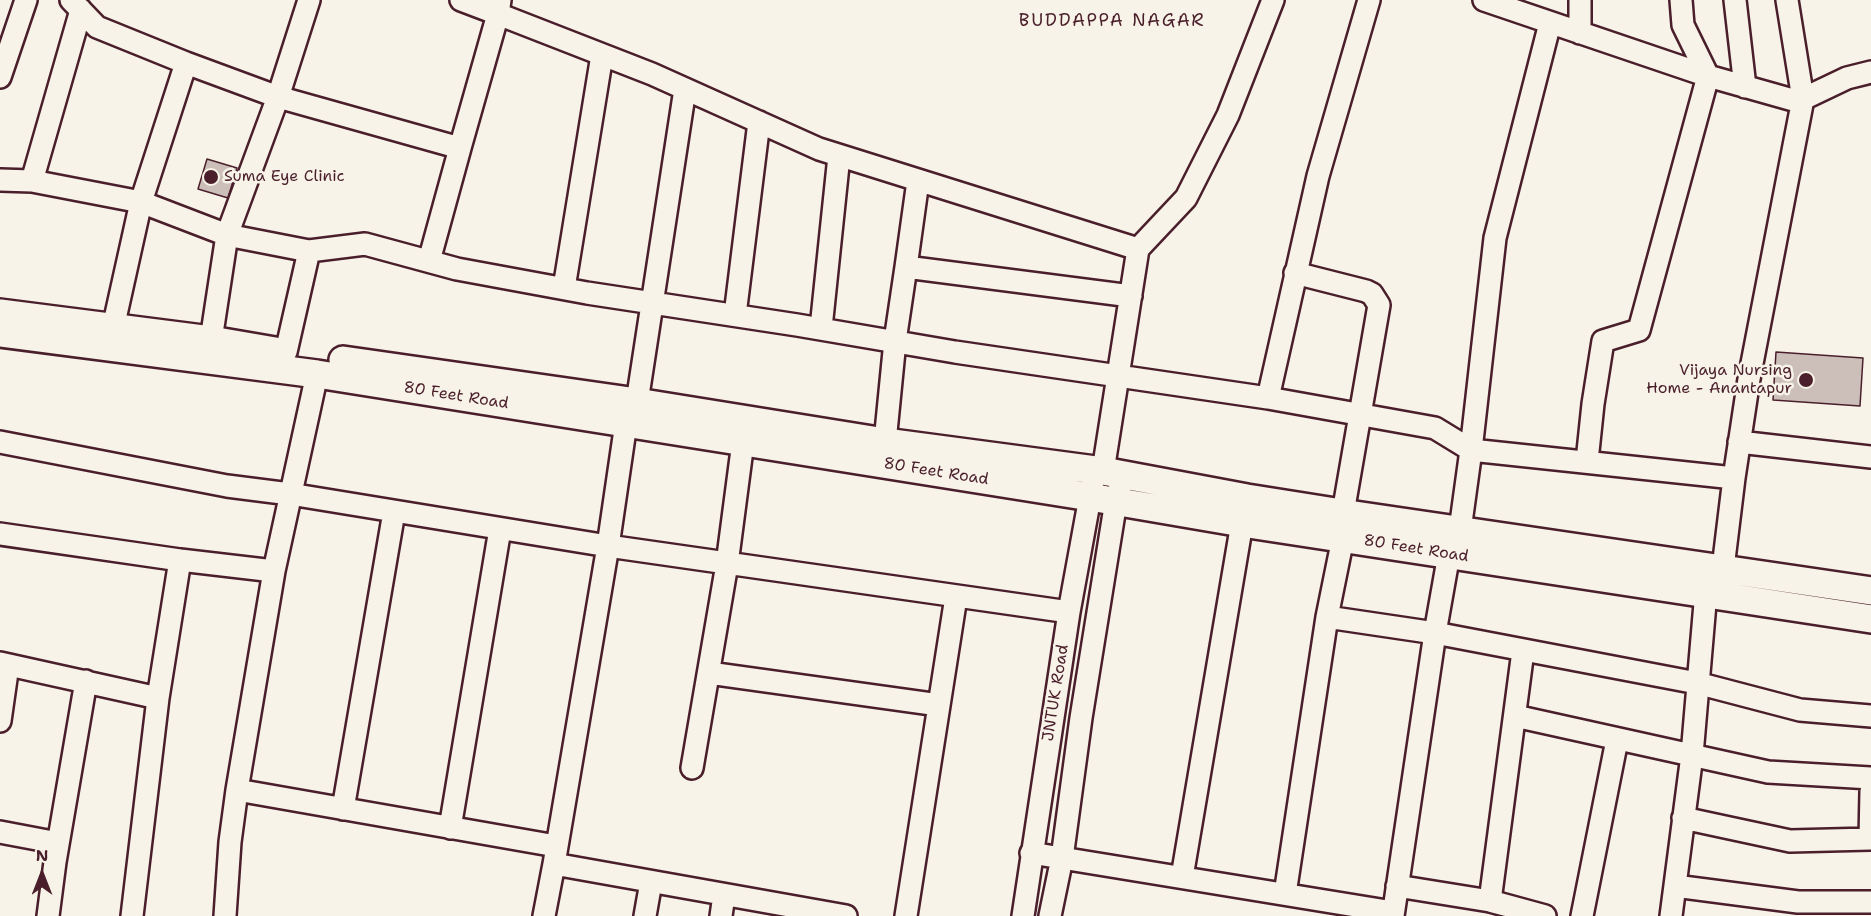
<!DOCTYPE html>
<html>
<head>
<meta charset="utf-8">
<style>
	body { margin:0 }
	#map { position:relative; width:1871px; height:916px; overflow:hidden; background:#f7f3e8; font-family:"Shantell Sans",sans-serif }
	canvas { display:block }
	.north { position:absolute; left:12px; top:844px; width:60px; height:60px; -webkit-text-stroke:4px #f7f3e8; paint-order:stroke; rotate:0deg; font-size:16px; font-weight:700; line-height:24px; text-align:center; color:#4a1f2b }
	.north::after { content:''; display:block; margin:auto; width:21px; height:27px; background:#4a1f2b; clip-path:polygon(50% 0,100% 100%,50% 72%,0 100%) }
</style>
</head>
<body>
<div id="map">
<canvas width="1871" height="916"></canvas>
<div class="north">N</div>
</div>
<script>
const ctx = document.querySelector('canvas').getContext('2d');
ctx.lineJoin = 'round';
function fillPath(path, color) { ctx.fillStyle = color; ctx.fill(path, 'evenodd'); }
const toPath = rows => new Path2D(rows.map(r => 'M' + r).join(''));
function stroke(path, color, width, dash) { ctx.strokeStyle = color; ctx.lineWidth = width; ctx.lineCap = dash ? 'butt' : 'round'; ctx.setLineDash(dash || []); ctx.stroke(path); }
function drawText(font, color, halo, rows, align = 'center') {
  ctx.font = font + ' "Shantell Sans",sans-serif'; ctx.lineWidth = 5; ctx.setLineDash([]); ctx.textBaseline = 'middle'; ctx.strokeStyle = halo; ctx.fillStyle = color; for (const [text, x, y, turn = 0] of rows) {
    ctx.save(); ctx.translate(x, y); ctx.rotate((+turn || 0) * Math.PI / 180); ctx.textAlign = isNaN(turn) ? turn : align; if (halo) ctx.strokeText(text, 0, 0); ctx.fillText(text, 0, 0); ctx.restore();
  }
}
const building = toPath([
	[207,159,237,168,228,198,198,189,207,159],
	[1776,352,1863,358,1860,406,1773,400,1776,352]
]);
const minor = toPath([
	[71,0,97,27,186,63,278,97,227,235,211,340],
	[309,0,278,97,460,148,429,261],
	[500,0,498,14,652,74,819,149,1138,249],
	[1484,0,1708,76,1793,100,1803,99,1787,0],
	[1580,0,1580,33],
	[1735,0,1745,87],
	[0,77,26,0],
	[685,89,637,402,626,423,608,546,1069,612],
	[460,148,498,14,461,0],
	[0,180,32,181,141,202,227,235,309,251,286,352],
	[32,181,81,10],
	[309,251,365,244,457,269,587,293,797,325,955,352,1268,398,1318,176,1369,0],
	[906,267,918,181],
	[1295,273,1366,291,1372,294,1379,305,1343,513],
	[564,288,602,55],
	[735,315,759,122],
	[113,328,141,202,186,63],
	[821,328,839,156],
	[1268,398,1435,428,1471,450,1734,478],
	[0,442,227,486,290,494,608,546,554,864,846,916],
	[885,442,895,341,906,267,1131,296],
	[1739,442,1871,457],
	[1587,461,1593,404,1603,341,1639,330,1708,76,1683,25,1681,0],
	[1103,471,1138,249,1186,198,1228,115,1273,0],
	[1460,530,1471,450,1495,238,1550,23],
	[0,534,180,560,158,698],
	[180,560,274,571],
	[1723,568,1734,478,1749,379,1803,99,1847,78,1871,72],
	[1327,617,1435,633,1697,683,1800,710,1871,716],
	[0,663,158,698,132,916],
	[709,673,939,705],
	[1515,716,1768,772,1871,778],
	[0,721,8,665],
	[692,768,727,564,743,442],
	[237,790,556,846],
	[343,809,394,512],
	[1683,818,1790,841,1870,839,1871,791],
	[450,828,500,529],
	[0,832,58,843],
	[1031,853,1393,912],
	[1182,877,1242,523],
	[1397,886,1490,901,1545,916],
	[1675,886,1798,902,1871,902],
	[1285,894,1327,617,1343,538],
	[1490,901,1523,651],
	[48,916,55,862,86,681],
	[225,916,230,842,237,790,274,571,317,374],
	[544,916,554,864],
	[645,916,651,882],
	[721,916,724,895],
	[906,916,956,597],
	[1023,916,1069,612,1095,470],
	[1050,916,1062,858,1081,718,1116,501,1120,487],
	[1393,916,1435,633,1449,554],
	[1582,916,1617,740],
	[1671,916,1692,755,1707,580]
]);
const major = toPath([
	[0,313,211,340,275,351],
	[0,333,317,374,1090,497,1242,523,1871,619],
	[343,360,637,402,885,442,1103,471,1247,498,1348,514,1871,591]
]);
const markers = [
	[211,177,8,"#4a1f2b"],
	[1806,380,8,"#4a1f2b"]
];
const poiNames = [
	["Suma Eye Clinic",224,177],
	["Vijaya Nursing",1792,371,"right"],
	["Home - Anantapur",1792,389,"right"]
];
const streetNames = [
	["80 Feet Road",456,396,9],
	["80 Feet Road",936,472,9],
	["80 Feet Road",1416,549,9],
	["JNTUK Road",1056,693,-81]
];
const neighbourhoodNames = [
	["BUDDAPPA NAGAR",1112,21]
];
fillPath(building, '#ccbfb9');
stroke(building, '#4a1f2b', 1.5);
stroke(minor, '#4a1f2b', 26);
stroke(major, '#4a1f2b', 32);
stroke(minor, '#f7f3e8', 21);
stroke(major, '#f7f3e8', 27);
for (const [x, y, r, color] of markers) { const dot = new Path2D(); dot.arc(x, y, r, 0, 2 * Math.PI); ctx.fillStyle = color; ctx.fill(dot); stroke(dot, '#f7f3e8', 2); }
drawText('16px', '#4a1f2b', '#f7f3e8', poiNames, 'left');
drawText('16px', '#4a1f2b', '#f7f3e8', streetNames);
ctx.letterSpacing = '1.5px';
drawText('18px', '#4a1f2b', '#f7f3e8', neighbourhoodNames);
ctx.letterSpacing = '0px';
</script>
</body>
</html>
